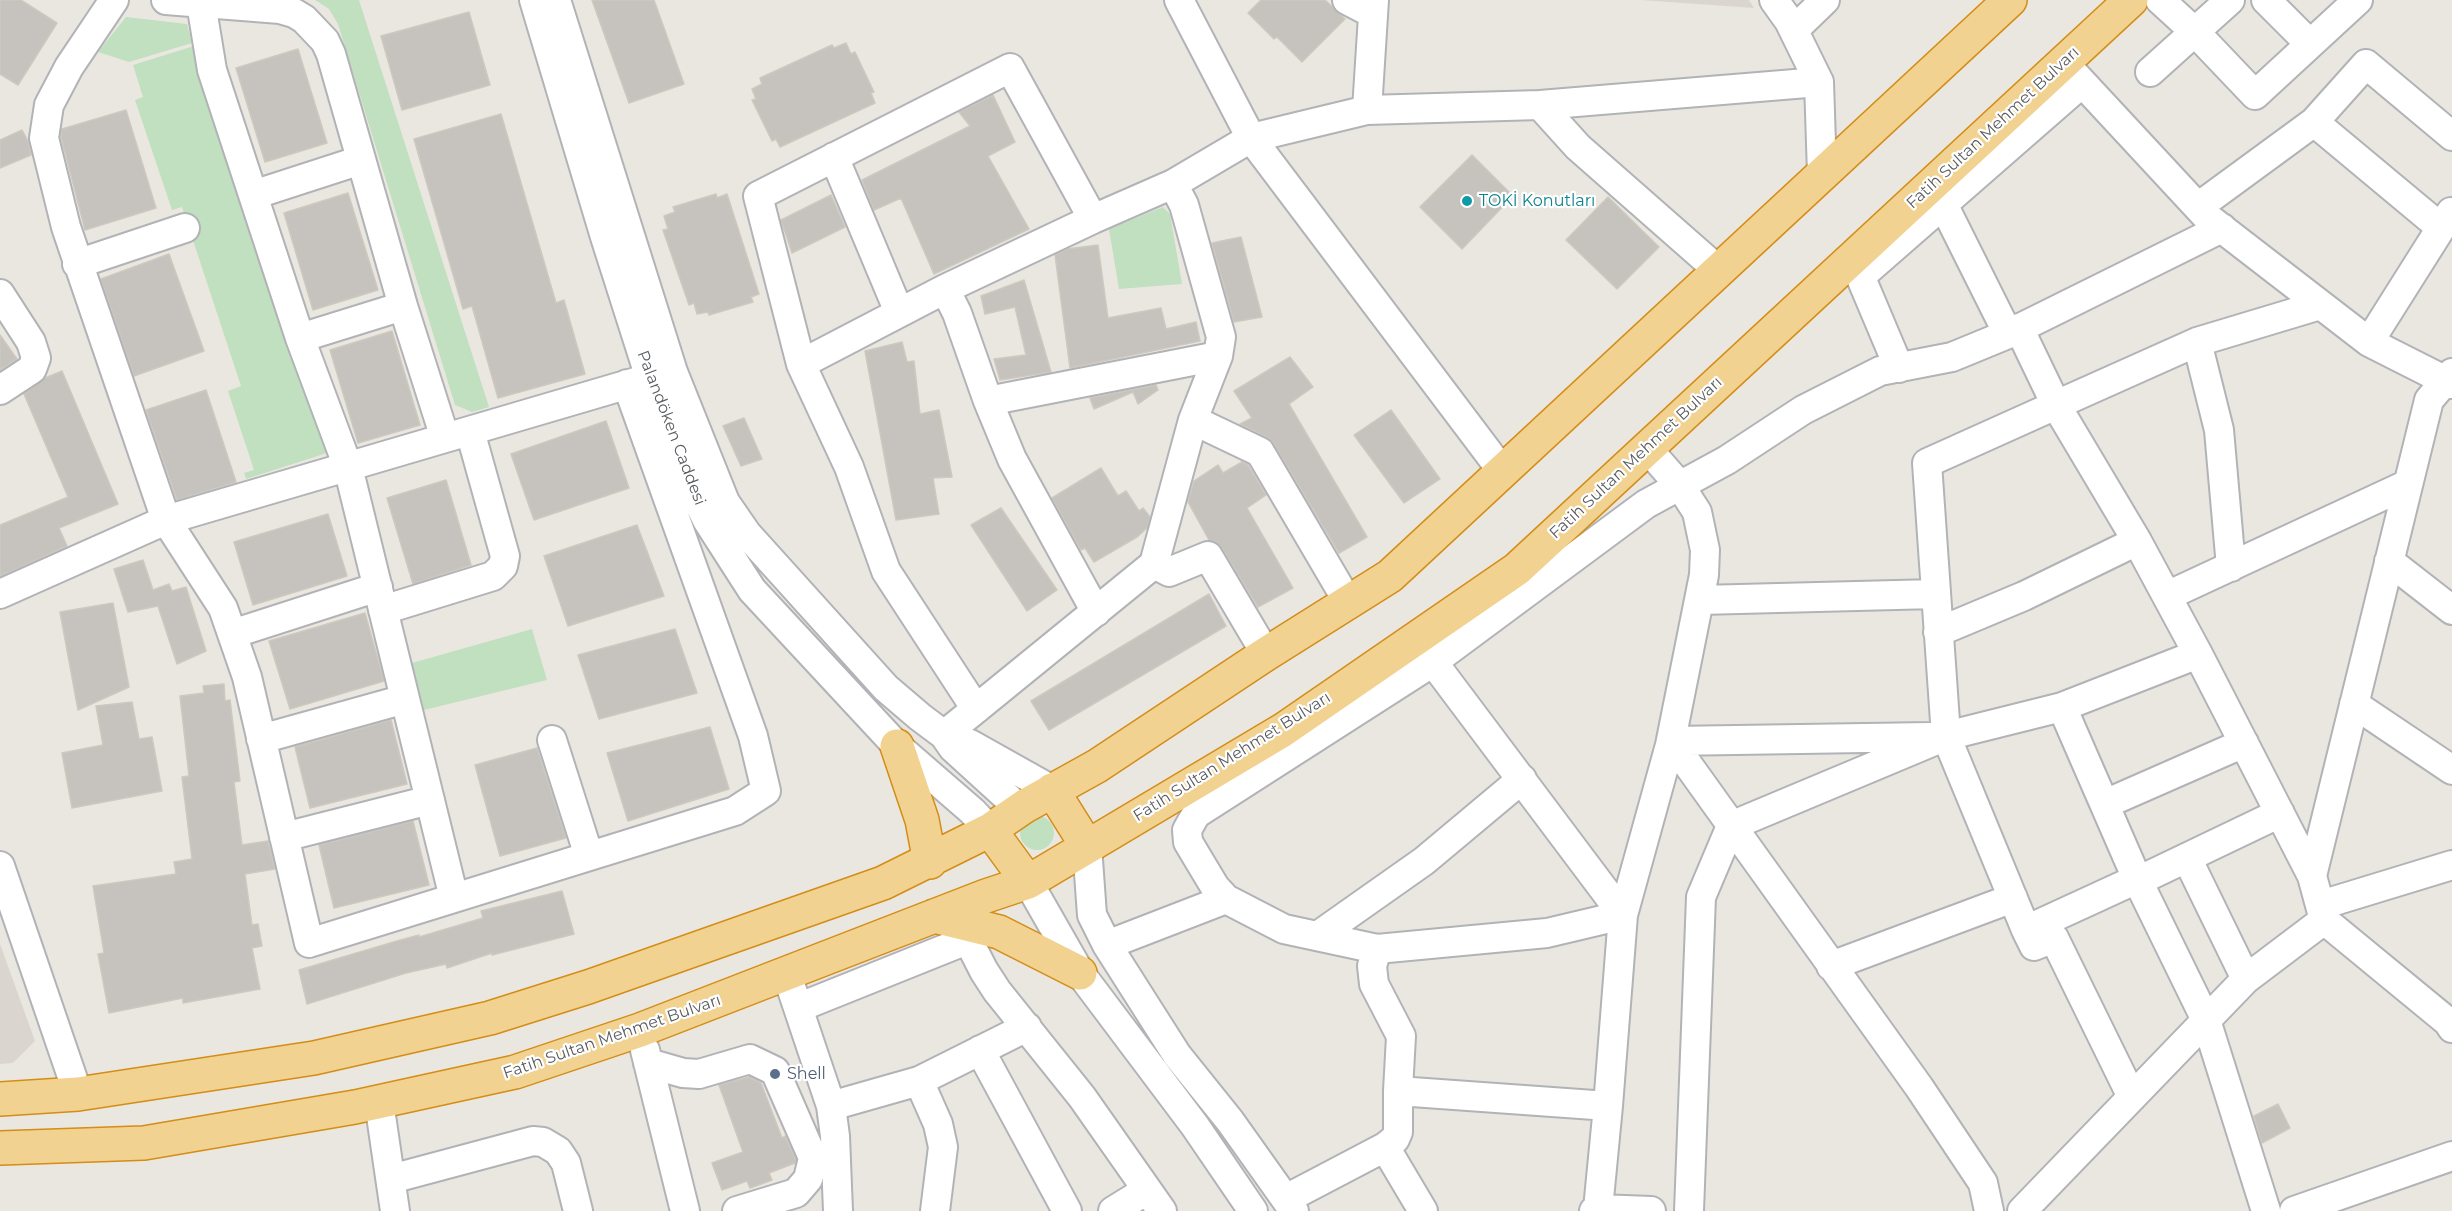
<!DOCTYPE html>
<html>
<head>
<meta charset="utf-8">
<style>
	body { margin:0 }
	canvas { display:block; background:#eae7e0 }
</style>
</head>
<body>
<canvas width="2452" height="1211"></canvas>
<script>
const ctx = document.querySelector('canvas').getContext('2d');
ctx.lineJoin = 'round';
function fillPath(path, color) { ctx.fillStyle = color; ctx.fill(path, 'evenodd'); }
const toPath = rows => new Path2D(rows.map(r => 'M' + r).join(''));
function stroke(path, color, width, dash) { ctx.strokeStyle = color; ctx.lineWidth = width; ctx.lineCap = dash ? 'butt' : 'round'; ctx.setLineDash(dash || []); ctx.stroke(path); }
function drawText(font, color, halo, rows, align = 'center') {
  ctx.font = font + ' Montserrat,sans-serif'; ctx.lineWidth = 4.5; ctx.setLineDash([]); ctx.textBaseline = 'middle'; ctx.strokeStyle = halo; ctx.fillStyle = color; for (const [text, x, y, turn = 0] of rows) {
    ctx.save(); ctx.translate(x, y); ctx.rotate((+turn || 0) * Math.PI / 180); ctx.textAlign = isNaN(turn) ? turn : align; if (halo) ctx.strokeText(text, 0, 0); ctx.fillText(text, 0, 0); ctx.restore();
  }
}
const education = toPath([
	[1640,0,1749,0,1754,8],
	[0,944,35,1041,13,1063,0,1064]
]);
const green = toPath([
	[315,0,359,0,489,407,472,412,455,405,338,24,329,9],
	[126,17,187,24,192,43,129,62,98,52],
	[194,46,327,453,246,479,244,473,254,470,228,391,241,386,182,207,172,210,135,100,143,97,133,65],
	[1163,207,1170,214,1182,284,1119,289,1109,229],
	[532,629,547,680,424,710,412,663],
	'1020 833a17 17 0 1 1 34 0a17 17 0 1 1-34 0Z'
]);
const building = toPath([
	[0,0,21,0,57,23,18,85,0,74,0,0],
	[592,0,654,0,684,84,629,103,592,0],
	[1261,0,1325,0,1345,19,1302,62,1277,37,1274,39,1248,13,1261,0],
	[469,12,490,85,402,110,381,36,469,12],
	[846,43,851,54,855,52,874,92,871,93,875,103,780,147,776,139,772,141,752,100,756,99,752,89,762,84,760,78,832,45,834,48,846,43],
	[298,49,327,143,265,162,236,68,298,49],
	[993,95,1015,142,988,156,1029,229,934,274,901,198,874,210,862,180,970,126,959,112,993,95],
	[126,110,156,208,85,230,61,137,62,129,126,110],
	[501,114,556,303,564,300,585,374,498,398,472,306,463,309,414,139,501,114],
	[22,130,28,141,31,155,0,168,0,140,22,130],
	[1472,155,1513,196,1462,249,1420,207,1472,155],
	[348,193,378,290,313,310,284,213,348,193],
	[716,194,717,198,727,194,759,294,751,297,753,302,709,315,708,312,697,314,694,303,689,305,663,230,668,229,664,216,675,212,673,207,716,194],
	[831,195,845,227,792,253,781,220,831,195],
	[1608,197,1659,247,1617,289,1566,240,1608,197],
	[1241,237,1262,317,1234,322,1212,243,1241,237],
	[1098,245,1108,318,1161,308,1166,329,1196,322,1200,341,1070,368,1055,255,1067,249,1098,245],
	[169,254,204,351,134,376,101,279,169,254],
	[1024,280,1051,372,1000,380,994,359,1026,355,1015,307,985,314,981,296,1024,280],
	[392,331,420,425,358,443,330,350,392,331],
	[0,335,17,359,0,370,0,335],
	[902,342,907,362,914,361,920,414,939,410,952,477,933,478,939,514,896,520,865,351,902,342],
	[1290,357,1313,387,1289,404,1367,537,1339,553,1274,444,1267,437,1240,424,1252,418,1234,391,1290,357],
	[62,371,118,504,59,528,67,546,0,576,0,525,68,497,24,394,45,378,62,371],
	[1156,385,1158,390,1138,404,1133,392,1094,409,1090,398,1156,385],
	[206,390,236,482,177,500,146,410,206,390],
	[1391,410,1440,479,1404,503,1354,435,1391,410],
	[744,418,762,459,741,466,723,426,744,418],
	[606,421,629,488,534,520,511,454,606,421],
	[1242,462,1248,465,1266,495,1247,508,1293,588,1258,607,1222,548,1216,542,1209,540,1188,502,1194,481,1218,465,1223,473,1242,462],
	[1101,468,1118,496,1126,491,1139,511,1143,508,1150,517,1147,528,1137,537,1094,562,1085,548,1081,550,1052,498,1101,468],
	[446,480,471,565,413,584,387,498,446,480],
	[1001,508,1057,590,1027,611,971,525,1001,508],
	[328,514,347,576,253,605,234,542,328,514],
	[637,525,664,596,568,626,544,556,637,525],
	[143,560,153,590,169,584,172,591,186,587,206,651,177,664,158,606,128,612,114,569,143,560],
	[1209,594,1226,626,1049,730,1031,701,1209,594],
	[113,603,129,687,78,710,60,612,113,603],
	[365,613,384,681,290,709,269,641,365,613],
	[675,629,697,693,599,719,578,655,675,629],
	[224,684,225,701,230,700,240,781,234,782,242,845,268,841,275,869,245,874,252,925,258,924,262,946,252,948,260,989,183,1003,183,998,109,1013,98,954,104,953,93,886,176,874,174,862,192,859,182,777,189,776,180,696,204,693,203,686,224,684],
	[132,702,139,739,152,737,162,791,72,808,62,753,103,745,96,706,132,702],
	[391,720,407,784,310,808,295,747,391,720],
	[710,727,729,789,628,821,607,753,710,727],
	[537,748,566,838,500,856,475,765,537,748],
	[413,821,429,885,334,908,319,845,413,821],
	[562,891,574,934,492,955,492,953,447,968,446,964,406,973,307,1004,299,970,397,941,419,935,419,937,483,918,481,911,562,891],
	[749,1077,761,1083,782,1138,785,1136,796,1160,795,1163,769,1173,772,1180,750,1188,747,1181,722,1190,712,1163,743,1152,719,1085,749,1077],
	[2278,1104,2290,1128,2262,1143,2254,1116,2278,1104]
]);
const minor = toPath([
	[114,0,69,67,49,105,44,138,66,227,166,520,223,608,247,677,309,943,735,811,766,791,753,736,627,384],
	[166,0,280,9,294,13,304,19,325,41,331,54,403,306,445,438],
	[534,0,605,237,650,378,691,487,707,520,752,590,897,746,972,811,990,830],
	[556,0,673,372,725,502,747,534,886,688,920,717,944,735,970,744,1052,790],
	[1179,0,1251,138,1503,472],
	[1347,0,1372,13],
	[1774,0,1789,21,1819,82],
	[2160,0,2195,32,2255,95,2358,0],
	[2266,0,2310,44],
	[201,3,212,70,300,338,348,467,454,898],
	[1794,30,1825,0],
	[2064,63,2207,217,2369,342,2452,384],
	[2150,72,2230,0],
	[1540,105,1819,82,1822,174],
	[1367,110,1374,0],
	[2314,122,2440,227],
	[834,157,899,312],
	[1935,188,2008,334],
	[253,195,361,160],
	[2198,207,2314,122,2366,64,2452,136],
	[1853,259,1899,368],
	[77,264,185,228],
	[1861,276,2082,83],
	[945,289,957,313,988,401,1012,459,1096,612],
	[0,294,31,342,36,358,32,369,0,390],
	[2019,328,2056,405,1927,463,1946,736,2026,930,2137,879,2206,1020,2266,1211],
	[300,338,403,306],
	[2197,342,2219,430,2231,567],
	[2369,342,2451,212],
	[801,364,945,289,1093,219],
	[988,401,1218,356],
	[1193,420,1260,452,1348,602],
	[2389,561,2452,610],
	[1154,564,1169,572,1208,556,1266,654],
	[0,594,166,520,646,379],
	[2167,596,2408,484],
	[1700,600,1935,594],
	[383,610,493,576,503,566,505,556,470,431],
	[1938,632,2024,596,2137,541],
	[232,634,378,587],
	[2198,654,2312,876],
	[1433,662,1623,915],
	[2354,704,2452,770],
	[2062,707,2137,879],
	[976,709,886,571,849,467,801,364,758,196,1010,68,1093,219,1173,184,1251,138,1367,110,1540,105,1578,147,1718,270],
	[261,739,405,699],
	[552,740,589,856],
	[1671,741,1919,1087,1983,1183,1989,1211],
	[1671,741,1930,737],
	[2105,804,2244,743],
	[1020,809,953,748,944,735,1154,564,1193,420,1218,356,1221,337,1184,205,1173,184],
	[284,837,430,800],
	[1087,846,1092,915,1107,945,1177,1055,1230,1121,1294,1211],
	[2187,858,2246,979],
	[0,866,78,1094],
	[2138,881,2280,813],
	[1028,882,1080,973,1195,1126,1253,1211],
	[2321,905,2452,865],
	[1623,915,1547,933,1377,949,1284,929,1226,899,1215,887,1188,842,1187,830,1196,814,1433,662,1646,504,1727,460,1803,410,1880,371,1952,357,2008,334,2222,228],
	[2324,920,2448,1022,2452,1028],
	[959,922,984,971,997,991,1082,1097,1162,1211],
	[2027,932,2034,946,2054,938,2132,1097],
	[1319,935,1424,861,1522,779],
	[1107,945,1226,899],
	[1831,966,2013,898],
	[787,975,831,1106,835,1136,838,1211],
	[800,1007,967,940],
	[645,1050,685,1211],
	[980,1050,1067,1211],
	[648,1063,683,1073,699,1074,750,1059,775,1071,813,1158,808,1179,796,1193,737,1211],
	[919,1081,938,1124,943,1147,935,1211],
	[1398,1091,1608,1106,1623,915,1670,745,1704,575,1705,550,1697,512,1681,487,1646,447],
	[379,1102,395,1211],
	[831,1106,919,1081,1027,1027],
	[1385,1147,1423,1211],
	[391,1179,533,1141,543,1142,558,1151,566,1163,578,1211],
	[1286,1199,1385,1147,1395,1139,1398,1132,1398,1091,1401,1036,1374,984,1372,966,1377,949],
	[1598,1209,1608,1106],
	[1113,1211,1147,1190],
	[1594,1211,1598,1209,1651,1211],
	[1689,1211,1701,897,1731,826,1946,736,2062,707,2198,654,2137,541,2056,405,2197,342,2320,305],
	[2022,1211,2246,979,2324,920,2312,876,2429,400,2452,373],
	[2294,1211,2452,1156]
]);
const highway = toPath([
	[897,746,922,820,930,862],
	[1052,790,1087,846],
	[990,830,1028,882],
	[934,916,999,932,1080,973],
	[0,1099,78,1094,314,1058,490,1018,588,987,883,883,990,830,1025,806,1097,766,1266,654,1390,576,2010,0],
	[0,1148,144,1143,355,1107,515,1072,640,1030,986,896,1028,882,1283,730,1517,569,2131,0]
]);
const markers = [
	[1467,201,6,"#0f9aa8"],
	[775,1074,6,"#5c6f8a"]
];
const streetNames = [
	["Fatih Sultan Mehmet Bulvarı",1993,128,-43],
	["Palandöken Caddesi",671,428,69],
	["Fatih Sultan Mehmet Bulvarı",1636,458,-43],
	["Fatih Sultan Mehmet Bulvarı",1232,757,-32],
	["Fatih Sultan Mehmet Bulvarı",612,1037,-19]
];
const cultureNames = [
	["TOKİ Konutları",1479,201]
];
const serviceNames = [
	["Shell",787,1074]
];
fillPath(education, '#dad6cf');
fillPath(green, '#c1e0bf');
fillPath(building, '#c6c2be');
stroke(building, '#cec9bf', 1.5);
stroke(minor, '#b1b3b7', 32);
stroke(highway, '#d48d17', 36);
stroke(minor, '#fff', 28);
stroke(highway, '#f1d290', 33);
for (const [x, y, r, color] of markers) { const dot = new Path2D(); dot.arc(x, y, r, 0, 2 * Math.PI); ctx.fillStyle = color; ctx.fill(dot); stroke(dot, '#fff', 2); }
drawText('16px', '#595c60', '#fff', streetNames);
drawText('16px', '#0d838f', '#fff', cultureNames, 'left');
drawText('16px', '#4e5e75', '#fff', serviceNames, 'left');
</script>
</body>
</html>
